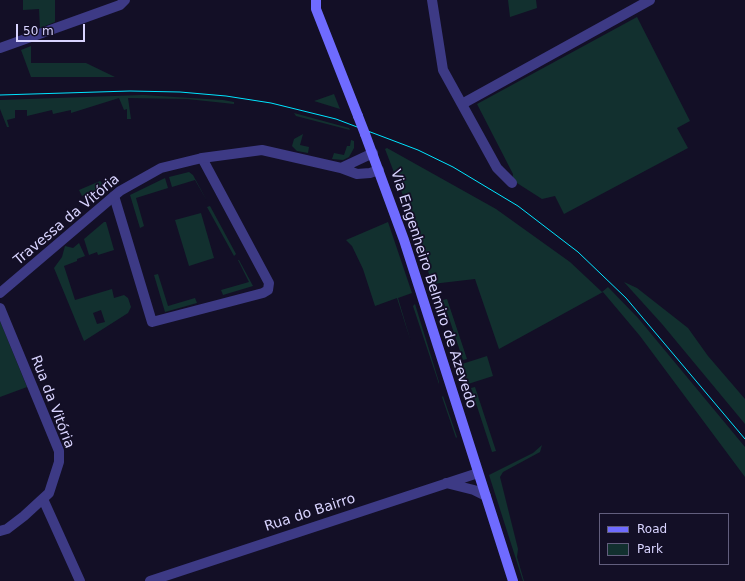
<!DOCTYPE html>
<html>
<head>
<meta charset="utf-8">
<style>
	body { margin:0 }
	#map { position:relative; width:745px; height:581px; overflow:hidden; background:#130f26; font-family:"DejaVu Sans",sans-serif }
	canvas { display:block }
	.legend { position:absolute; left:599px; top:513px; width:130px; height:52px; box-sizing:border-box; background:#130f26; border:1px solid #625e7d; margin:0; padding:5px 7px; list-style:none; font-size:12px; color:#d9d4ff }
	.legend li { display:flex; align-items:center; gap:8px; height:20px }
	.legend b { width:20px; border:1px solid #625e7d }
	.scale { position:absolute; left:16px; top:24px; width:69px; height:18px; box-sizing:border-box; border:2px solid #d9d4ff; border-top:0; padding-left:5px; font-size:12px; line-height:14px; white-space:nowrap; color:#d9d4ff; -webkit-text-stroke:3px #130f26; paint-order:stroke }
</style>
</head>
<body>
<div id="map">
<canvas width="745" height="581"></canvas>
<ul class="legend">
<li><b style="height:5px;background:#6f6bff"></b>Road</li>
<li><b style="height:11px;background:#12302f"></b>Park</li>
</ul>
<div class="scale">50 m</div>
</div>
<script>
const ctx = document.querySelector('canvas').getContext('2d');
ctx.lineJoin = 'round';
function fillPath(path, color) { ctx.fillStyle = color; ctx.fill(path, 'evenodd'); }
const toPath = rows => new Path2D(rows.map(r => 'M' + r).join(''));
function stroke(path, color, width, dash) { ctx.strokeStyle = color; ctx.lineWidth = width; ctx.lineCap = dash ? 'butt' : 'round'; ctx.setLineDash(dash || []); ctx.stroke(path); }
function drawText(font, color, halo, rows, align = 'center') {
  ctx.font = font + ' "DejaVu Sans",sans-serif'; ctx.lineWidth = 3.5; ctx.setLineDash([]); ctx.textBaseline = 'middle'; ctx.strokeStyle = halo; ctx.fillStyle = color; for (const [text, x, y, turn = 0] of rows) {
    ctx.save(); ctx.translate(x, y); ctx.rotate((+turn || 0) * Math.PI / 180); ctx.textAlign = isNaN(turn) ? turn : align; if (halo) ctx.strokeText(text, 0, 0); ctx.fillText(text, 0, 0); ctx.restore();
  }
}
const green = toPath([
	[23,0,55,0,55,22,40,28,39,9,23,10],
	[508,0,536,0,537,8,510,17],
	[637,17,690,121,677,128,688,148,564,214,555,196,542,199,517,183,512,183,513,174,477,104],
	[31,46,31,63,86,63,115,77,31,77,21,50],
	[334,94,340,109,314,101,317,100],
	[143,95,223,100,234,102,234,104,187,99,128,98,131,119,127,119,127,109,124,110,119,98,71,113,71,110,53,114,52,110,27,116,27,110,15,110,15,118,7,120,9,127,7,127,0,109,0,100],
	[294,113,349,128,350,130,296,116],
	[303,134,300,145,309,147,308,153,297,151,292,146,294,139],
	[351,140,354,141,354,148,349,157,343,160,332,159,334,153,344,155,347,146,350,146],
	[387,148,496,209,570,262,602,292,608,287,638,318,745,447,745,477,640,336,603,292,499,349,475,279,432,284,412,219,385,149],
	[189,172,193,175,207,201,195,180,172,187,169,177],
	[165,178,168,188,136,198,144,226,140,228,130,195],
	[100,181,104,185,89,199,87,194,82,196,79,190],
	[210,206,236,254,234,256,207,207],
	[201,213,214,258,189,266,175,220],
	[104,222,106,222,114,250,98,255,97,252,89,255,84,239],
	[388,222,412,293,398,298,411,342,397,298,375,306,363,269,352,246,346,240],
	[79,243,85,256,77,259,77,261,64,266,75,300,112,289,114,298,124,295,128,298,131,307,128,313,84,341,54,268,62,257,65,246,73,248],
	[101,310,105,322,97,324,93,313],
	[238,260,239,260,253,286,223,295,221,290,249,282],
	[158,274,168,306,195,298,197,303,165,312,154,275],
	[624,282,637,288,688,328,708,356,745,399,745,424,662,324],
	[447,299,467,359,463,360,443,300],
	[415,304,439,382,439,384,413,306],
	[0,321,27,387,0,397],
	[487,356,493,376,468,384,462,364],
	[475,387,496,451,492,452,471,388],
	[443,396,457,437,456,438,442,397],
	[542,445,540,452,503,472,500,477,518,549,517,557,524,581,523,581,489,475,533,453]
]);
const minor = toPath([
	[432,0,443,70,497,168,512,183],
	[0,48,120,5,125,0],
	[462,104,650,0],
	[114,196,152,322,263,293,268,290,269,283,202,158],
	[0,308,59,451,59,462,49,493,24,516,7,529,0,531],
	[43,499,80,581]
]);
const tertiary = toPath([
	[341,168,373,153],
	[0,293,120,191,161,168,202,158,262,150,341,168,357,174,370,173,379,170],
	[446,483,474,490,486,496],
	[150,581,478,473]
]);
const secondary = toPath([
	[316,0,316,9,358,116],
	[365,134,404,240,513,581]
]);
const tram = toPath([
	[0,95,130,91,180,92,226,96,271,103,336,119,418,150,453,167,518,206,578,252,626,298,745,439]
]);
const secondaryBridge = toPath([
	[358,116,365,134]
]);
const streetNames = [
	["Travessa da Vitória",67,220,-40],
	["Via Engenheiro Belmiro de Azevedo",433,289,72],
	["Rua da Vitória",52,402,69],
	["Rua do Bairro",310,513,-18]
];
fillPath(green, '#12302f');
stroke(minor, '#3d3a85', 10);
stroke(tertiary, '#3d3a85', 10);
stroke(secondary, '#6f6bff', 10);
stroke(tram, '#00e5ff', 1);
stroke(secondaryBridge, '#6f6bff', 10);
drawText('14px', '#d9d4ff', '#130f26', streetNames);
</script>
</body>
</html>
